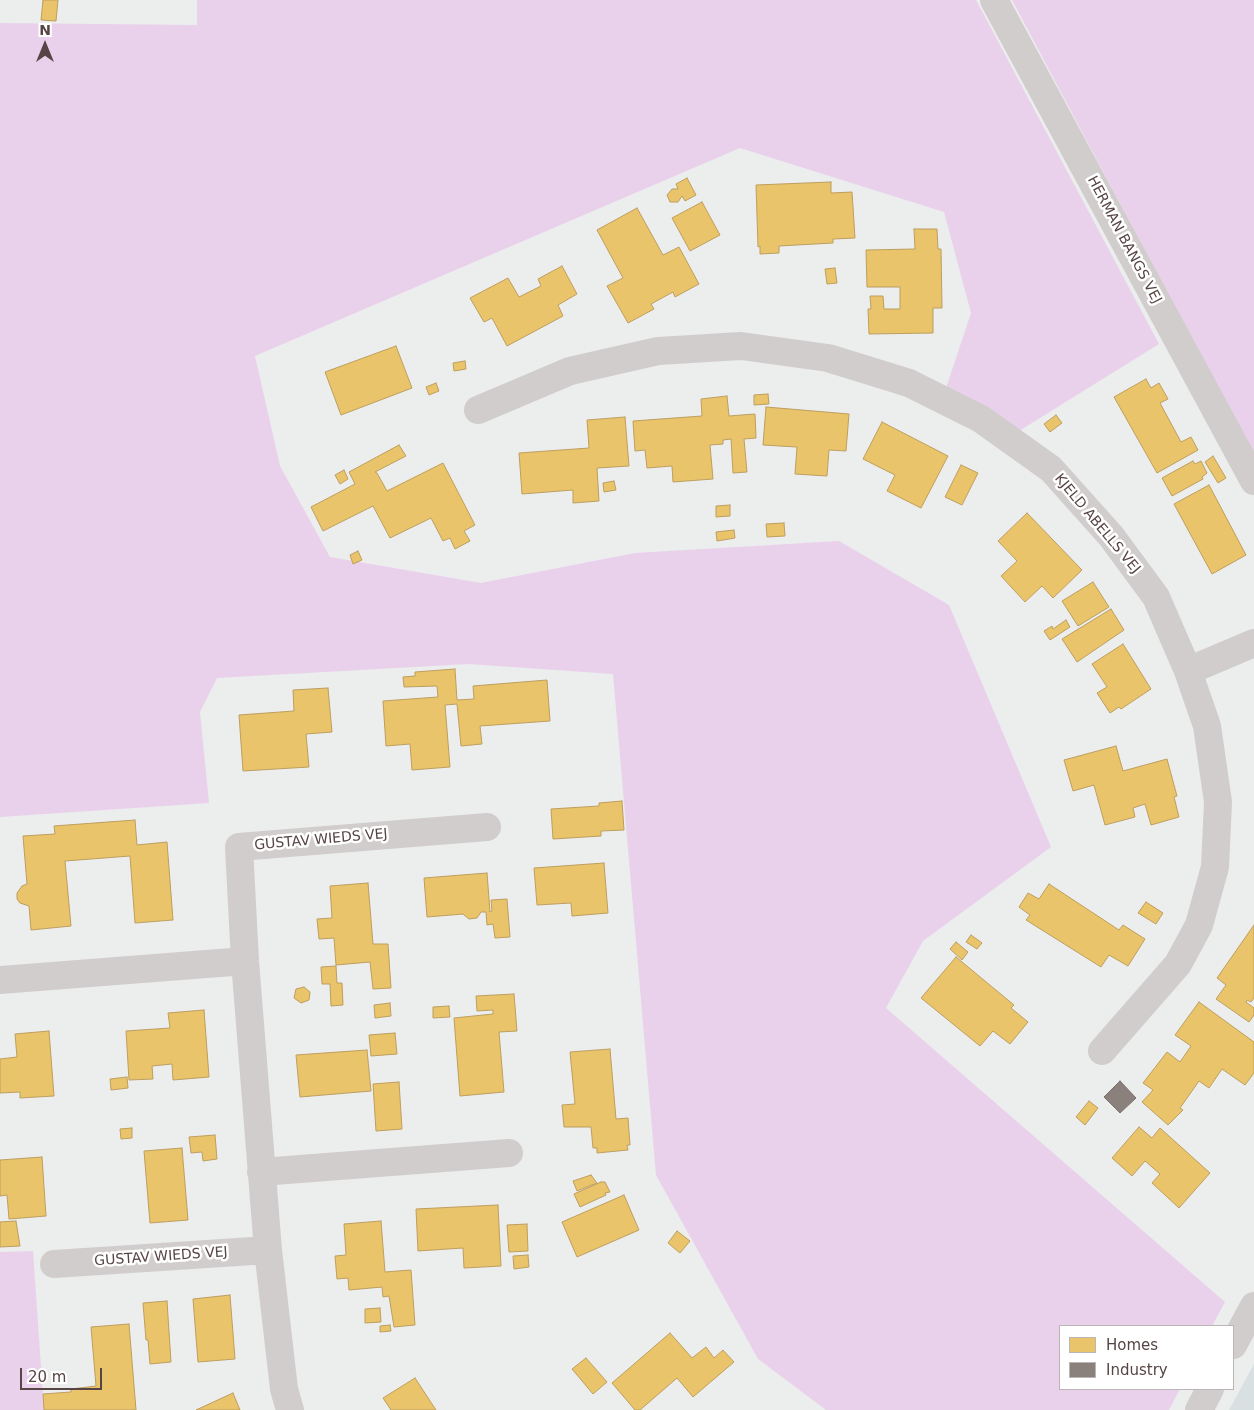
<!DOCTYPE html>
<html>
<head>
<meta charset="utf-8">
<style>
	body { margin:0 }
	#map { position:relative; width:1254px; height:1410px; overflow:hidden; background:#eceded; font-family:"DejaVu Sans",sans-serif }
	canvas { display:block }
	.legend { position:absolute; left:1059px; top:1325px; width:175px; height:65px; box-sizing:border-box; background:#fff; border:1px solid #bcb5b5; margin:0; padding:6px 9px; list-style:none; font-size:15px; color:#574545 }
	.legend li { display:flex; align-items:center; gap:10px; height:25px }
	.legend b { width:25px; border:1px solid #bcb5b5 }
	.north { position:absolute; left:20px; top:20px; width:50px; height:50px; -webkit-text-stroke:4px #fff; paint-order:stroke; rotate:0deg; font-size:14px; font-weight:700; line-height:20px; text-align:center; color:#574545 }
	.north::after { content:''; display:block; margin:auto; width:18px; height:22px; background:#574545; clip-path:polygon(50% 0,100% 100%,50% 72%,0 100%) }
	.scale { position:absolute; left:20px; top:1368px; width:82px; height:22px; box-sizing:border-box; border:2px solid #574545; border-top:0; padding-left:6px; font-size:15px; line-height:18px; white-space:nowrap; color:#574545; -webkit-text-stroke:4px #fff; paint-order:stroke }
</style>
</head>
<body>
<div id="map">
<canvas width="1254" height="1410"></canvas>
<ul class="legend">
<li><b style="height:14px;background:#e9c46a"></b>Homes</li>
<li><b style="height:14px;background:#8a817c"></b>Industry</li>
</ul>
<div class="north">N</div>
<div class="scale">20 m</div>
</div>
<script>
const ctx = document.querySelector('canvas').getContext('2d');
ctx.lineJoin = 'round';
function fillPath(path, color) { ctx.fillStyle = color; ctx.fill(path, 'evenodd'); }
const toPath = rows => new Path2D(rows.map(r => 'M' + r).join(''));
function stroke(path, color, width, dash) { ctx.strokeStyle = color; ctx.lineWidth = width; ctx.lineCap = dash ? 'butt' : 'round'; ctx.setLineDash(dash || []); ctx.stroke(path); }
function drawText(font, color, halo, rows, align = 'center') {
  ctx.font = font + ' "DejaVu Sans",sans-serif'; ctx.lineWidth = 5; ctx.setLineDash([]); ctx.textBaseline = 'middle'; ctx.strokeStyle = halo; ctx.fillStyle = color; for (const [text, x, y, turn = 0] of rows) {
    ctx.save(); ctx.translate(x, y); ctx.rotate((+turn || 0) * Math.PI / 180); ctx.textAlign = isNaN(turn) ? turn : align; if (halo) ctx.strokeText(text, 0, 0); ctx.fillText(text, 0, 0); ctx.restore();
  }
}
const commercial = toPath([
	[1254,1364,1254,1410,1229,1410]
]);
const green = toPath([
	[197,0,976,0,1159,344,1019,431,946,388,971,313,944,212,740,148,255,356,280,466,330,557,481,583,635,553,839,541,949,605,1051,847,923,941,886,1008,1225,1302,1212,1326,1060,1326,1060,1389,1180,1389,1169,1410,826,1410,758,1359,656,1175,613,674,468,664,217,678,200,712,209,803,0,817,0,23,197,25],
	[1012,0,1254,0,1254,456],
	[33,1251,44,1410,0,1410,0,1252]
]);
const homes = toPath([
	[43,0,58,0,56,21,41,20,43,0],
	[687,178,696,195,685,201,682,196,678,202,670,202,667,195,672,189,678,189,676,184,687,178],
	[831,182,831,193,852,192,855,238,833,239,833,243,779,246,779,253,760,254,760,246,758,247,756,185,831,182],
	[702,202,720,235,690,251,672,218,702,202],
	[637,208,663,255,679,247,699,284,675,297,673,292,651,304,654,309,628,323,607,286,623,278,597,230,637,208],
	[914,229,937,229,938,249,941,249,942,308,933,308,933,333,869,334,868,309,871,309,870,296,883,296,884,309,900,309,900,287,867,287,866,250,915,249,914,229],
	[562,266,577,294,558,305,563,316,507,346,492,318,484,322,470,298,508,278,519,297,541,286,538,279,562,266],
	[835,268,837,283,827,284,825,269,835,268],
	[396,346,412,388,341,415,325,372,396,346],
	[465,361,466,369,454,371,453,363,465,361],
	[1146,379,1151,388,1159,383,1168,399,1160,403,1181,442,1191,437,1198,450,1157,473,1114,397,1146,379],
	[436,383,439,391,429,395,426,387,436,383],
	[768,394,769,404,754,405,754,395,768,394],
	[727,396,729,416,755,414,756,438,744,439,747,472,733,473,731,439,723,440,723,444,710,445,713,479,673,482,672,466,647,468,645,450,635,451,633,421,702,416,701,399,727,396],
	[766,407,849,414,846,451,829,450,827,476,795,474,797,447,763,445,766,407],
	[1056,415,1062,423,1050,432,1044,424,1056,415],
	[625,417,629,466,597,468,599,501,573,503,573,490,522,494,519,453,589,448,587,420,625,417],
	[882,422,948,456,921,508,887,491,895,475,863,459,882,422],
	[399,445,406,456,375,472,377,473,387,491,443,463,475,525,464,531,470,541,455,549,450,538,443,541,431,518,390,538,373,506,323,531,311,507,355,484,349,472,399,445],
	[1213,456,1226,478,1218,483,1205,462,1213,456],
	[1193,461,1195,464,1201,461,1207,473,1202,477,1203,479,1172,496,1162,478,1193,461],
	[961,465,978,473,962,505,945,497,961,465],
	[344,470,348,479,340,484,335,475,344,470],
	[614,481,616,490,604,492,603,483,614,481],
	[1209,485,1246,555,1212,574,1174,504,1209,485],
	[730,505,730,516,716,517,716,506,730,505],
	[1027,513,1082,570,1053,598,1042,586,1025,602,1001,576,1017,561,998,541,1027,513],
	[784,523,785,536,767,537,766,524,784,523],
	[734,530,735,538,717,541,716,532,734,530],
	[358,551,362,560,353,564,350,555,358,551],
	[1093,582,1109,607,1078,626,1062,601,1093,582],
	[1111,609,1124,630,1077,662,1062,639,1111,609],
	[1066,620,1070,627,1050,640,1044,631,1052,626,1053,629,1066,620],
	[1123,644,1151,689,1121,709,1119,707,1110,713,1097,693,1107,687,1092,664,1123,644],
	[455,669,457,700,474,699,473,686,547,680,550,721,480,726,482,744,461,746,457,704,445,705,450,767,412,770,410,744,386,746,383,701,438,697,437,686,404,687,403,677,415,676,415,672,455,669],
	[328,688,332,732,306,734,309,767,243,771,239,715,294,711,293,690,328,688],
	[1116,746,1123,771,1167,759,1177,796,1174,797,1179,817,1151,825,1145,804,1133,808,1135,817,1105,825,1094,785,1073,791,1064,760,1116,746],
	[622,801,624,830,601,831,601,836,553,839,551,809,599,806,599,803,622,801],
	[135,820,137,845,167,842,173,920,135,923,130,856,65,861,71,926,31,930,29,906,20,903,17,899,17,893,22,886,27,884,23,836,55,834,54,826,135,820],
	[604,863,608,913,572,916,571,903,537,905,534,868,604,863],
	[487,873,490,912,492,911,491,900,507,899,510,937,495,938,493,924,487,925,486,912,481,912,477,918,469,919,463,914,427,917,424,878,487,873],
	[368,883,373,944,388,944,391,988,373,989,370,962,336,965,334,938,319,939,317,919,332,918,330,886,368,883],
	[1049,884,1119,930,1123,925,1145,939,1128,966,1109,955,1101,967,1026,920,1030,915,1019,907,1028,893,1039,899,1049,884],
	[1146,902,1163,913,1156,924,1138,913,1146,902],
	[1254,925,1254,998,1251,1002,1247,1000,1246,1002,1254,1008,1254,1015,1249,1022,1216,999,1226,985,1217,978,1254,925],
	[971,935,982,943,977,949,966,942,971,935],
	[956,942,968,952,962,960,950,949,956,942],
	[956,957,1014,1005,1011,1008,1028,1022,1010,1044,993,1031,980,1046,921,998,956,957],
	[336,966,337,983,342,983,343,1005,331,1006,330,984,322,984,321,967,336,966],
	[304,987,310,992,309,1000,301,1003,294,998,296,989,304,987],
	[514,994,517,1031,499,1032,504,1092,460,1096,454,1018,493,1014,493,1010,477,1011,476,996,514,994],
	[1199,1002,1254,1042,1254,1073,1245,1085,1222,1069,1209,1088,1199,1081,1180,1108,1183,1110,1168,1125,1142,1102,1153,1090,1143,1083,1167,1052,1180,1062,1191,1046,1175,1035,1199,1002],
	[390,1003,391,1016,375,1018,374,1005,390,1003],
	[449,1006,450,1017,433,1018,433,1007,449,1006],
	[204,1010,209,1077,173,1080,172,1064,152,1066,153,1079,129,1080,126,1031,170,1028,168,1013,204,1010],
	[49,1031,54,1096,20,1098,20,1092,0,1093,0,1059,17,1057,15,1034,49,1031],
	[395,1033,397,1054,371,1056,369,1035,395,1033],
	[610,1049,616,1119,628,1118,630,1145,627,1145,628,1150,597,1153,597,1148,593,1148,591,1127,564,1127,562,1105,575,1104,570,1052,610,1049],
	[367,1050,371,1091,300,1097,296,1055,367,1050],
	[127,1077,128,1088,111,1090,110,1079,127,1077],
	[399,1082,402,1129,376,1131,373,1084,399,1082],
	[1089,1101,1098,1108,1085,1125,1076,1117,1089,1101],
	[1139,1127,1152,1138,1160,1128,1210,1173,1179,1208,1152,1183,1160,1174,1145,1161,1132,1176,1112,1158,1139,1127],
	[132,1128,132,1138,121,1139,120,1129,132,1128],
	[215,1135,217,1159,203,1161,202,1152,191,1153,189,1137,215,1135],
	[182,1148,188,1220,150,1223,144,1151,182,1148],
	[42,1157,46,1216,9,1219,7,1195,0,1196,0,1160,42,1157],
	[591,1175,597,1183,577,1191,573,1181,591,1175],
	[601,1182,605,1182,610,1192,605,1193,606,1195,580,1207,574,1194,601,1182],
	[624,1195,639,1230,577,1257,562,1222,624,1195],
	[498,1205,501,1266,464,1268,463,1248,418,1251,416,1209,498,1205],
	[16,1221,20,1246,0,1247,0,1222,16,1221],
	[381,1221,385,1272,411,1270,415,1325,394,1327,389,1296,383,1297,382,1287,349,1290,348,1278,337,1279,335,1256,346,1255,344,1224,381,1221],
	[527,1224,528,1251,509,1252,507,1225,527,1224],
	[677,1231,690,1241,680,1253,668,1243,677,1231],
	[528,1255,529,1267,514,1269,513,1256,528,1255],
	[230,1295,235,1359,198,1362,193,1299,230,1295],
	[167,1301,171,1362,150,1364,148,1340,146,1340,143,1303,167,1301],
	[380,1308,381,1322,365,1323,365,1309,380,1308],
	[129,1324,136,1410,44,1410,43,1394,71,1392,71,1389,96,1386,91,1327,129,1324],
	[390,1325,391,1331,380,1332,380,1326,390,1325],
	[670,1333,692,1358,706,1347,714,1358,723,1350,734,1362,693,1397,677,1378,640,1410,635,1410,612,1383,670,1333],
	[586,1358,607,1382,593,1394,572,1369,586,1358],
	[415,1378,436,1410,391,1410,383,1398,415,1378],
	[233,1393,240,1410,196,1410,233,1393]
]);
const industry = toPath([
	[1120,1081,1136,1098,1120,1113,1104,1097,1120,1081]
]);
const minor = toPath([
	[994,0,1254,481],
	[478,410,570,371,658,351,741,346,828,358,909,383,981,419,1051,469,1111,536,1156,597,1188,671,1207,726,1218,802,1215,867,1199,925,1178,964,1102,1051],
	[1188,671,1254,643],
	[0,980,245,961],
	[261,1172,509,1153],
	[54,1264,268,1250],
	[1233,1345,1254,1306],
	[290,1410,284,1389,268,1250,245,961,239,847,487,827],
	[1199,1410,1210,1389]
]);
const streetNames = [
	["HERMAN BANGS VEJ",1124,240,62],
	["KJELD ABELLS VEJ",1097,524,50],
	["GUSTAV WIEDS VEJ",321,840,-5],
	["GUSTAV WIEDS VEJ",161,1257,-4]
];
fillPath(commercial, '#d9e0e2');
fillPath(green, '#e9d1ec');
fillPath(homes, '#e9c46a');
stroke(homes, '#bd9e5f', 1);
fillPath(industry, '#8a817c');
stroke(industry, '#7b6f6c', 1);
stroke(minor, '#d2cdcd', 28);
drawText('14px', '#574545', '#fff', streetNames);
</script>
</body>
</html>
